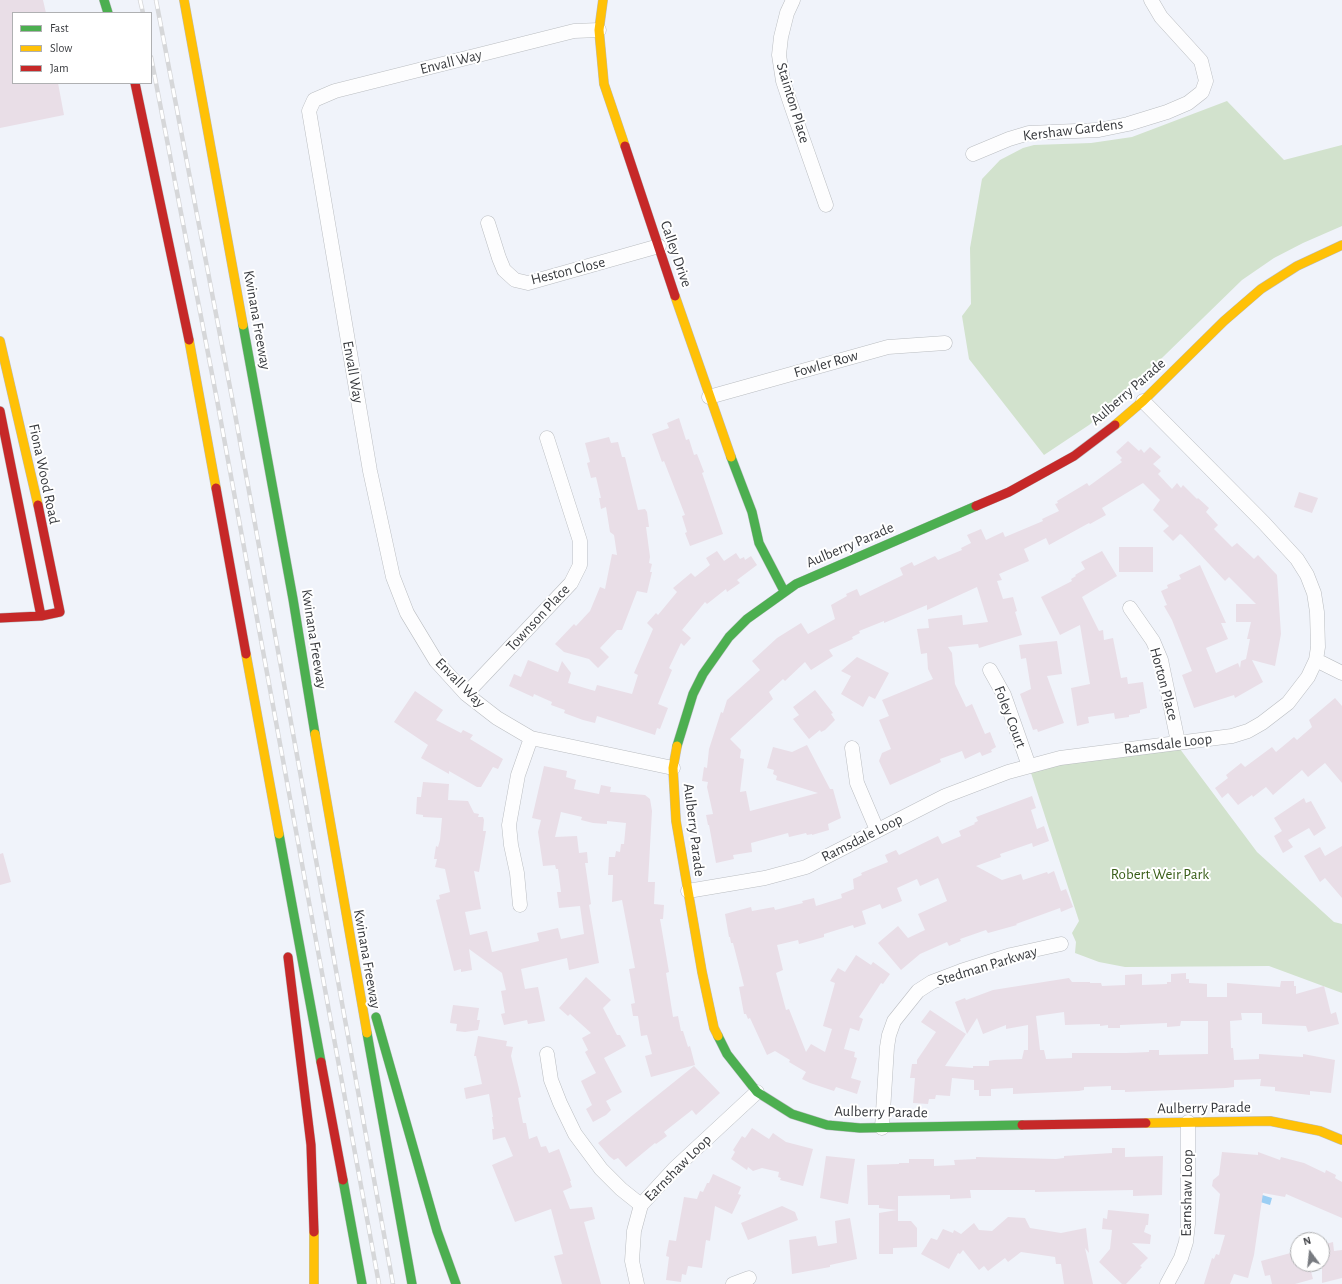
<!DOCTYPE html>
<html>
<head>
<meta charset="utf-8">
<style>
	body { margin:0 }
	#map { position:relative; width:1342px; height:1284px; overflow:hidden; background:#f0f3fa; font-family:"Alegreya Sans",sans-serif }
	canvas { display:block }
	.legend { position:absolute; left:12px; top:12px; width:140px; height:72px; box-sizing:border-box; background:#fff; border:1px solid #afb0b2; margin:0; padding:5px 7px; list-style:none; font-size:12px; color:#383a3e }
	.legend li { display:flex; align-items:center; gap:8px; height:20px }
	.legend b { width:20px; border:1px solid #afb0b2 }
	.north { position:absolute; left:1290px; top:1232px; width:40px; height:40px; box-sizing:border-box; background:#fff; border:1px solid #afb0b2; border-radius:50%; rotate:345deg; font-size:11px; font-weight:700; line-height:16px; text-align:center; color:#383a3e }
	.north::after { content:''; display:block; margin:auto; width:14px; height:18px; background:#787b80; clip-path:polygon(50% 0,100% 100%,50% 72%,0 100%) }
</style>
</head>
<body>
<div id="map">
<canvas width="1342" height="1284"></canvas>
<ul class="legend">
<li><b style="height:5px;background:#4caf50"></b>Fast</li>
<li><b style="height:5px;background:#ffc107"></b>Slow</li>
<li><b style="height:5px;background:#c62828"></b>Jam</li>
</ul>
<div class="north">N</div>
</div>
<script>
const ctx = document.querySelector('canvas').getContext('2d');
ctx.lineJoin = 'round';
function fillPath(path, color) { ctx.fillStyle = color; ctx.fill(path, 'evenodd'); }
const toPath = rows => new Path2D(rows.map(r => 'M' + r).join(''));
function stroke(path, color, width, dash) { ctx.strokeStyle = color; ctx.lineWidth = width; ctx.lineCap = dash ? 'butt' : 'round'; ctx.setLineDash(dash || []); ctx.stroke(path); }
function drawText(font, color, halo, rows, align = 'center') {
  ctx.font = font + ' "Alegreya Sans",sans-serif'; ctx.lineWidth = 4; ctx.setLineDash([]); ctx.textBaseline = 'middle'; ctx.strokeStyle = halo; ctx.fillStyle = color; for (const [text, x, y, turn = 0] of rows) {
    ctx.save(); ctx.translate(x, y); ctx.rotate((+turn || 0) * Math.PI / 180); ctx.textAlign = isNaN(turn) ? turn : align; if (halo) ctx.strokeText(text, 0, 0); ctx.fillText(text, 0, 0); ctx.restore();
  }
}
const green = toPath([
	[1227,101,1284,160,1342,145,1342,226,1303,243,1274,258,1242,280,1125,394,1089,425,1044,455,969,359,962,316,971,304,970,248,982,179,1000,160,1023,148,1034,145,1091,143,1132,137],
	[1180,749,1257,852,1334,922,1342,924,1342,993,1269,966,1125,967,1099,962,1075,953,1076,942,1072,933,1079,921,1031,773,1059,765,1089,760]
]);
const water = toPath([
	[1259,1194,1272,1198,1270,1205,1257,1201]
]);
const building = toPath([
	[0,0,43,0,46,13,13,13,13,83,58,83,64,115,0,128],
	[679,418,686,440,689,439,694,455,697,454,704,472,702,473,723,534,690,546,685,533,687,532,682,516,685,515,664,461,662,462,652,434,669,428,667,423],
	[609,437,611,443,618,442,622,457,625,457,638,510,645,509,647,512,649,527,646,527,650,557,649,563,652,564,650,572,652,572,647,593,637,591,622,630,617,630,600,648,609,657,598,668,589,659,564,652,555,644,574,624,576,626,590,611,600,587,605,589,612,554,617,555,614,535,610,532,606,507,601,509,599,498,601,498,596,477,591,478,587,463,590,462,585,443],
	[1128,441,1139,451,1141,449,1144,453,1150,447,1161,457,1153,464,1161,471,1158,474,1172,489,1177,483,1181,488,1183,485,1197,499,1198,498,1209,508,1206,512,1218,525,1214,529,1232,547,1237,543,1254,559,1258,555,1277,575,1281,634,1275,666,1252,660,1263,682,1235,698,1234,695,1194,708,1182,675,1192,671,1172,620,1164,606,1167,605,1161,591,1168,588,1167,585,1181,579,1179,575,1200,565,1226,623,1221,623,1228,639,1206,648,1216,673,1238,663,1240,668,1241,661,1246,659,1250,639,1247,639,1251,622,1236,622,1236,604,1256,604,1229,577,1225,581,1182,535,1180,534,1173,541,1163,531,1169,526,1153,510,1160,500,1143,483,1102,508,1106,515,1090,524,1089,523,1049,545,1046,538,1024,549,1029,561,999,574,1002,580,997,581,1003,599,1013,597,1017,611,1015,612,1022,635,979,648,978,644,948,647,952,653,955,684,966,707,972,704,985,734,990,732,996,747,991,750,992,752,982,756,980,752,965,759,962,751,940,759,941,762,890,785,879,761,882,753,891,749,879,720,889,716,882,700,933,679,928,669,927,653,921,654,917,629,929,628,928,619,962,615,963,625,988,622,977,587,927,610,927,605,884,623,884,621,859,631,860,633,852,637,853,639,829,650,833,656,811,670,805,662,785,681,783,679,769,692,773,699,730,739,741,750,740,758,744,759,740,792,746,791,750,811,818,793,776,780,777,776,773,774,774,770,767,768,773,747,792,752,807,745,830,789,833,789,841,818,828,824,829,830,812,835,812,834,807,835,806,833,789,837,788,833,751,843,752,852,733,855,734,859,716,863,709,825,708,825,706,815,713,814,707,787,708,782,702,781,704,767,707,768,709,749,721,712,723,713,727,700,760,670,752,661,777,638,801,623,808,634,835,619,831,605,847,596,846,594,857,589,860,596,903,575,900,568,912,562,914,566,935,556,938,560,962,550,961,548,971,543,967,535,981,529,986,540,1003,532,1005,537,1043,521,1042,519,1059,511,1055,504,1058,503,1057,501,1087,483,1089,486,1122,462,1120,460,1122,458,1116,452],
	[1299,492,1318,498,1312,513,1294,507],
	[1119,547,1153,547,1153,572,1119,572],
	[717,551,724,561,736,553,740,559,744,557,745,560,751,556,757,565,737,580,740,583,727,592,726,589,707,604,705,602,682,630,691,638,684,646,681,643,669,668,672,670,658,704,668,708,660,729,657,728,655,735,597,716,595,723,583,720,564,713,565,710,551,705,552,702,534,694,533,697,509,686,514,674,521,677,528,660,558,672,562,661,571,673,568,683,595,691,597,685,632,694,638,675,634,673,653,629,647,623,656,613,658,615,677,592,673,588,691,573,695,577,710,565,706,558],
	[1102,551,1117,576,1082,597,1099,631,1103,630,1104,640,1113,638,1121,678,1127,677,1128,684,1143,682,1147,708,1140,710,1140,713,1129,715,1129,717,1115,719,1114,713,1088,717,1089,723,1077,726,1071,688,1090,684,1080,625,1060,635,1041,597,1072,581,1071,579,1076,576,1075,575,1085,569,1081,562],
	[1057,641,1062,674,1047,676,1064,723,1038,732,1037,729,1033,730,1020,694,1031,689,1026,658,1021,659,1019,645],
	[857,657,889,673,875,699,869,696,863,707,841,694,851,676,841,671],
	[815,690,833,713,831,714,835,720,825,730,821,732,820,730,809,739,793,719,799,715,793,707],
	[415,691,443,710,436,720,461,733,463,730,473,735,470,739,503,759,498,769,493,767,481,787,477,787,449,771,449,774,421,758,428,745,394,722],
	[1335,698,1342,706,1342,783,1325,763,1308,777,1302,770,1273,795,1266,787,1253,797,1252,795,1238,805,1228,793,1222,798,1215,788,1228,778,1226,775,1241,763,1245,767,1272,747,1276,752,1294,737,1297,740,1312,727,1309,720],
	[544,766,567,771,566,777,576,780,574,789,599,794,601,785,611,787,610,792,645,795,650,799,652,811,648,882,655,882,654,904,664,905,663,919,660,919,669,972,666,973,673,1017,678,1016,681,1031,683,1031,688,1047,690,1046,695,1065,651,1077,645,1056,652,1054,647,1035,641,1036,638,1016,633,1016,631,1004,635,1003,629,969,635,968,622,900,612,902,613,875,608,875,609,857,615,857,616,851,620,852,621,844,624,844,626,823,607,821,607,824,593,823,581,820,582,817,561,812,555,837,577,836,579,853,587,852,588,863,585,863,591,904,589,905,599,963,569,970,567,958,521,969,525,989,538,987,545,1021,528,1024,527,1020,504,1025,501,1014,505,1013,501,991,506,990,502,973,469,949,472,970,461,972,461,969,454,971,436,900,440,899,439,895,450,892,445,869,435,867,437,859,434,859,436,846,438,847,440,840,442,818,423,817,423,815,416,814,417,797,421,797,423,782,449,784,448,800,468,801,474,813,479,814,478,817,483,817,484,820,483,831,486,831,479,872,474,871,481,909,465,912,470,935,487,931,492,952,539,941,537,933,558,928,561,939,584,934,580,906,559,908,557,892,561,892,558,869,556,869,555,865,543,866,538,832,541,820,532,818],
	[1032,796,1036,808,1031,810,1037,829,1044,826,1049,841,1033,847,1032,843,1000,854,1001,857,976,866,1002,880,1021,874,1023,880,1047,872,1048,874,1054,871,1061,891,1066,889,1073,907,1061,912,1060,908,1016,924,1017,925,988,933,986,930,960,939,961,941,949,946,947,942,920,954,901,970,878,943,898,926,908,938,925,930,918,914,947,901,938,878,920,886,917,879,897,888,902,901,882,909,880,904,862,911,866,924,854,928,853,925,824,934,824,937,799,944,798,940,777,945,783,970,776,973,786,1010,789,1009,806,1052,811,1044,825,1052,832,1029,823,1026,835,983,830,981,838,968,845,972,856,955,871,965,873,962,890,974,883,984,881,983,859,1017,863,1019,859,1031,850,1028,844,1049,855,1052,854,1057,857,1058,851,1078,861,1081,857,1094,836,1087,834,1091,810,1083,802,1079,806,1072,789,1062,790,1060,775,1051,767,1055,750,1018,748,1019,746,1014,744,1014,739,987,744,986,733,943,731,943,730,937,729,937,725,914,751,907,752,911,774,907,775,910,803,903,802,901,814,898,816,906,842,898,841,894,854,889,853,879,862,875,861,873,888,862,885,855,896,850,899,855,938,836,942,844,961,836,959,831,975,824,974,823,978,821,976,817],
	[1304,798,1306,803,1311,801,1326,828,1314,836,1309,828,1288,840,1293,847,1283,853,1274,836,1282,831,1274,818],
	[1342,846,1342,898,1325,878,1320,882,1304,856,1320,847,1325,856],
	[3,853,11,882,0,885,0,854],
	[1186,973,1186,979,1189,979,1189,983,1207,984,1207,997,1227,997,1227,983,1280,987,1281,981,1294,981,1294,986,1296,986,1296,994,1324,986,1331,1014,1336,1012,1339,1024,1308,1032,1306,1026,1262,1024,1262,1013,1241,1013,1242,1020,1230,1021,1231,1048,1233,1048,1234,1060,1259,1059,1259,1054,1303,1057,1303,1054,1335,1060,1331,1093,1310,1091,1310,1095,1275,1091,1275,1087,1260,1086,1261,1079,1234,1080,1234,1087,1226,1088,1125,1092,1125,1090,1111,1090,1111,1086,1084,1087,1084,1090,1079,1091,1013,1094,1013,1088,991,1089,991,1096,979,1096,979,1090,974,1090,974,1080,952,1078,950,1096,936,1095,935,1099,929,1099,928,1104,913,1103,915,1078,910,1078,912,1064,917,1064,917,1060,936,1032,921,1022,930,1010,966,1034,945,1066,973,1068,973,1066,989,1066,989,1061,994,1060,1022,1059,1024,1050,1028,1050,1028,1025,1006,1029,1006,1025,983,1034,977,1018,967,1034,955,1002,965,998,966,1000,993,990,1069,978,1072,982,1090,982,1090,983,1101,983,1102,986,1125,985,1125,975,1142,974,1142,985,1167,984,1167,982,1171,982,1171,974],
	[1064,1012,1065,1025,1100,1024,1100,1026,1108,1025,1108,1028,1120,1028,1120,1025,1167,1023,1167,1027,1180,1026,1181,1021,1208,1021,1208,1054,1159,1055,1159,1050,1149,1050,1149,1052,1126,1053,1072,1053,1072,1058,1046,1059,1044,1050,1040,1050,1036,1016],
	[586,977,611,1000,603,1008,617,1035,620,1035,626,1046,604,1058,622,1092,606,1101,611,1110,606,1115,593,1122,586,1109,592,1105,581,1081,596,1073,585,1052,588,1050,582,1038,591,1033,570,1014,568,1016,559,1008],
	[453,1005,479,1008,477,1020,480,1020,478,1030,465,1032,456,1031,457,1024,450,1023],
	[478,1036,507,1041,506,1046,513,1047,511,1056,521,1097,518,1098,523,1123,526,1123,529,1139,537,1136,541,1147,546,1146,549,1153,559,1149,571,1181,570,1181,572,1187,563,1191,570,1209,592,1207,595,1219,584,1222,601,1284,562,1284,554,1256,563,1254,551,1209,515,1222,492,1165,513,1156,505,1137,493,1140,492,1129,494,1129,492,1117,493,1117,489,1094,466,1099,464,1088,482,1084,476,1056,474,1056],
	[694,1066,720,1093,696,1115,692,1110,664,1132,667,1136,656,1144,655,1143,626,1167,618,1158,614,1160,609,1156,598,1143],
	[752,1128,769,1139,773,1133,786,1142,813,1149,803,1186,780,1180,781,1178,778,1177,779,1172,762,1168,753,1171,748,1167,747,1170,731,1159,735,1152,733,1150,742,1136,745,1138],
	[1112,1148,1125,1148,1125,1157,1163,1156,1162,1195,1133,1196,1133,1190,1035,1192,1035,1190,970,1190,971,1198,950,1199,950,1195,898,1196,898,1221,911,1221,917,1228,917,1247,893,1248,893,1254,879,1254,879,1213,897,1210,879,1208,879,1205,868,1205,867,1165,899,1164,899,1163,909,1163,909,1159,934,1159,934,1166,955,1165,954,1160,976,1159,976,1157,1056,1159,1064,1158,1064,1156,1112,1153],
	[1222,1152,1258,1155,1258,1152,1280,1160,1281,1157,1304,1163,1325,1173,1326,1170,1336,1175,1335,1178,1342,1182,1342,1218,1286,1194,1285,1197,1263,1193,1254,1255,1248,1278,1234,1274,1230,1284,1204,1284,1212,1258,1214,1259,1216,1254,1219,1255,1225,1235,1214,1234,1220,1194,1212,1186,1213,1180,1219,1175],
	[826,1156,855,1159,848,1204,820,1198],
	[713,1174,741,1187,738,1194,741,1195,732,1214,715,1206,710,1241,706,1240,702,1268,688,1266,686,1275,682,1274,681,1282,666,1280,669,1257,666,1256,669,1240,676,1241,684,1197,697,1199,700,1191,703,1192,707,1183,709,1183],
	[782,1206,795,1212,798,1220,748,1240,741,1223],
	[1108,1210,1149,1214,1148,1225,1146,1225,1144,1232,1151,1235,1150,1244,1132,1243,1148,1258,1140,1266,1142,1267,1126,1284,1122,1284,1099,1262,1110,1249,1112,1230,1102,1229,1103,1218,1107,1219],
	[1008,1217,1025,1218,1030,1228,1061,1233,1086,1228,1089,1253,1085,1248,1093,1284,1064,1284,1061,1264,1056,1264,1055,1257,1021,1252,1008,1262,1005,1258,988,1271,984,1266,979,1270,963,1250,960,1254,958,1253,949,1269,921,1254,931,1238,937,1240,943,1229,953,1233,954,1230,961,1234,974,1223,979,1230,992,1231],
	[850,1218,857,1259,830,1265,830,1267,792,1274,789,1240,816,1236,818,1246,837,1243,835,1221],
	[1333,1242,1334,1251,1342,1250,1342,1278,1322,1283,1322,1245],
	[1298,1251,1298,1264,1309,1264,1313,1279,1295,1284,1272,1284,1270,1275,1265,1276,1261,1261]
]);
const street = toPath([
	[793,0,787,13,781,37,779,55,783,81,792,108,826,205],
	[599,30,574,31,335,91,314,100,309,111,370,471,393,577,407,613,436,661,466,694,497,718,531,738,673,768],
	[973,154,1009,139,1029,133,1099,130,1128,124,1167,112,1188,103,1202,92,1206,81,1201,61,1161,17,1151,0],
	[488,223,499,258,504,270,515,280,528,283,659,246],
	[709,397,888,347,945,343],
	[1130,608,1153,641,1161,660,1178,742],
	[1316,660,1342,673],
	[990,670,1004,695,1029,766],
	[466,694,571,583,580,565,580,541,547,438],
	[852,748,857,783,877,830],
	[688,891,765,878,806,867,945,796,1008,772,1060,758,1232,736,1248,731,1262,723,1288,703,1308,677,1316,660,1318,647,1317,612,1314,593,1307,575,1297,559,1264,523,1143,401],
	[520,905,517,873,511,845,509,825,518,775,531,738],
	[547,1054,551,1080,560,1103,575,1134,601,1169,621,1189,641,1205],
	[882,1128,887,1047,889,1035,894,1021,918,991,932,982,961,971,1011,955,1061,944],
	[637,1284,632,1261,634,1231,641,1205,674,1169,757,1092],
	[733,1284,749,1278],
	[1167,1284,1181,1258,1186,1242,1188,1224,1188,1122]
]);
const fast = toPath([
	[104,0,108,13],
	[243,325,293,599,315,734],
	[731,457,752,512,759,543,784,591],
	[677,746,693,694,703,674,729,637,747,619,796,584,976,506],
	[279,834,321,1062],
	[376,1017,437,1231,456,1284],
	[367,1033,412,1284],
	[718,1036,727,1054,757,1092,792,1114,827,1125,860,1128,1022,1125],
	[343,1180,362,1284]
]);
const slow = toPath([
	[184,0,243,325],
	[603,0,599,30,604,84,625,146],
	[675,296,731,457],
	[189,340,216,488],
	[0,341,38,505],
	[1115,425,1143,401,1224,321,1261,289,1297,266,1342,245],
	[246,654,279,834],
	[315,734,367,1033],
	[677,746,673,768,676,821,702,972,714,1028,718,1036],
	[1146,1123,1270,1121,1320,1131,1342,1140],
	[314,1232,314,1284]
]);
const jam = toPath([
	[135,83,189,340],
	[625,146,675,296],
	[0,411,41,616],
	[216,488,246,654],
	[976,506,1009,492,1074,456,1115,425],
	[0,618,41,616,60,612,38,505],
	[288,957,311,1145,314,1232],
	[321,1062,343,1180],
	[1022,1125,1146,1123]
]);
const rail = toPath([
	[140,0,143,13],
	[156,0,233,403,393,1284],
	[151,57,217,400,379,1284]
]);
const streetNames = [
	["Envall Way",451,62,-14],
	["Stainton Place",793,103,73],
	["Kershaw Gardens",1073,130,-7],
	["Calley Drive",676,254,71],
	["Heston Close",568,271,-14],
	["Kwinana Freeway",257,320,80],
	["Fowler Row",826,364,-16],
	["Envall Way",353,372,80],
	["Aulberry Parade",1128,392,-41],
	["Fiona Wood Road",44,474,78],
	["Aulberry Parade",850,545,-23],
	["Townson Place",538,618,-47],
	["Kwinana Freeway",314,639,81],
	["Envall Way",460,683,45],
	["Horton Place",1164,684,75],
	["Foley Court",1010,717,69],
	["Ramsdale Loop",1168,744,-7],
	["Aulberry Parade",694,830,83],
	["Ramsdale Loop",862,838,-27],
	["Kwinana Freeway",367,959,80],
	["Stedman Parkway",987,966,-17],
	["Aulberry Parade",1204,1108,-1],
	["Aulberry Parade",881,1112,1],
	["Earnshaw Loop",678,1168,-45],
	["Earnshaw Loop",1187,1193,-89]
];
const parkNames = [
	["Robert Weir Park",1160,874]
];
fillPath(green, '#d2e2cd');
fillPath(water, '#9bcef4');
fillPath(building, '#e9dee7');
stroke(street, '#babdc1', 15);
stroke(fast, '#babdc1', 10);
stroke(slow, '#babdc1', 10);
stroke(jam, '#babdc1', 10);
stroke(street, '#fdfdfe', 14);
stroke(fast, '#4caf50', 9);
stroke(slow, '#ffc107', 9);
stroke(jam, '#c62828', 9);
stroke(rail, '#d6d7d9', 4.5);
stroke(rail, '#fff', 3, [9]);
drawText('15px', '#383a3e', '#fff', streetNames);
drawText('15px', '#385d17', '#fff', parkNames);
</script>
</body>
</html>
